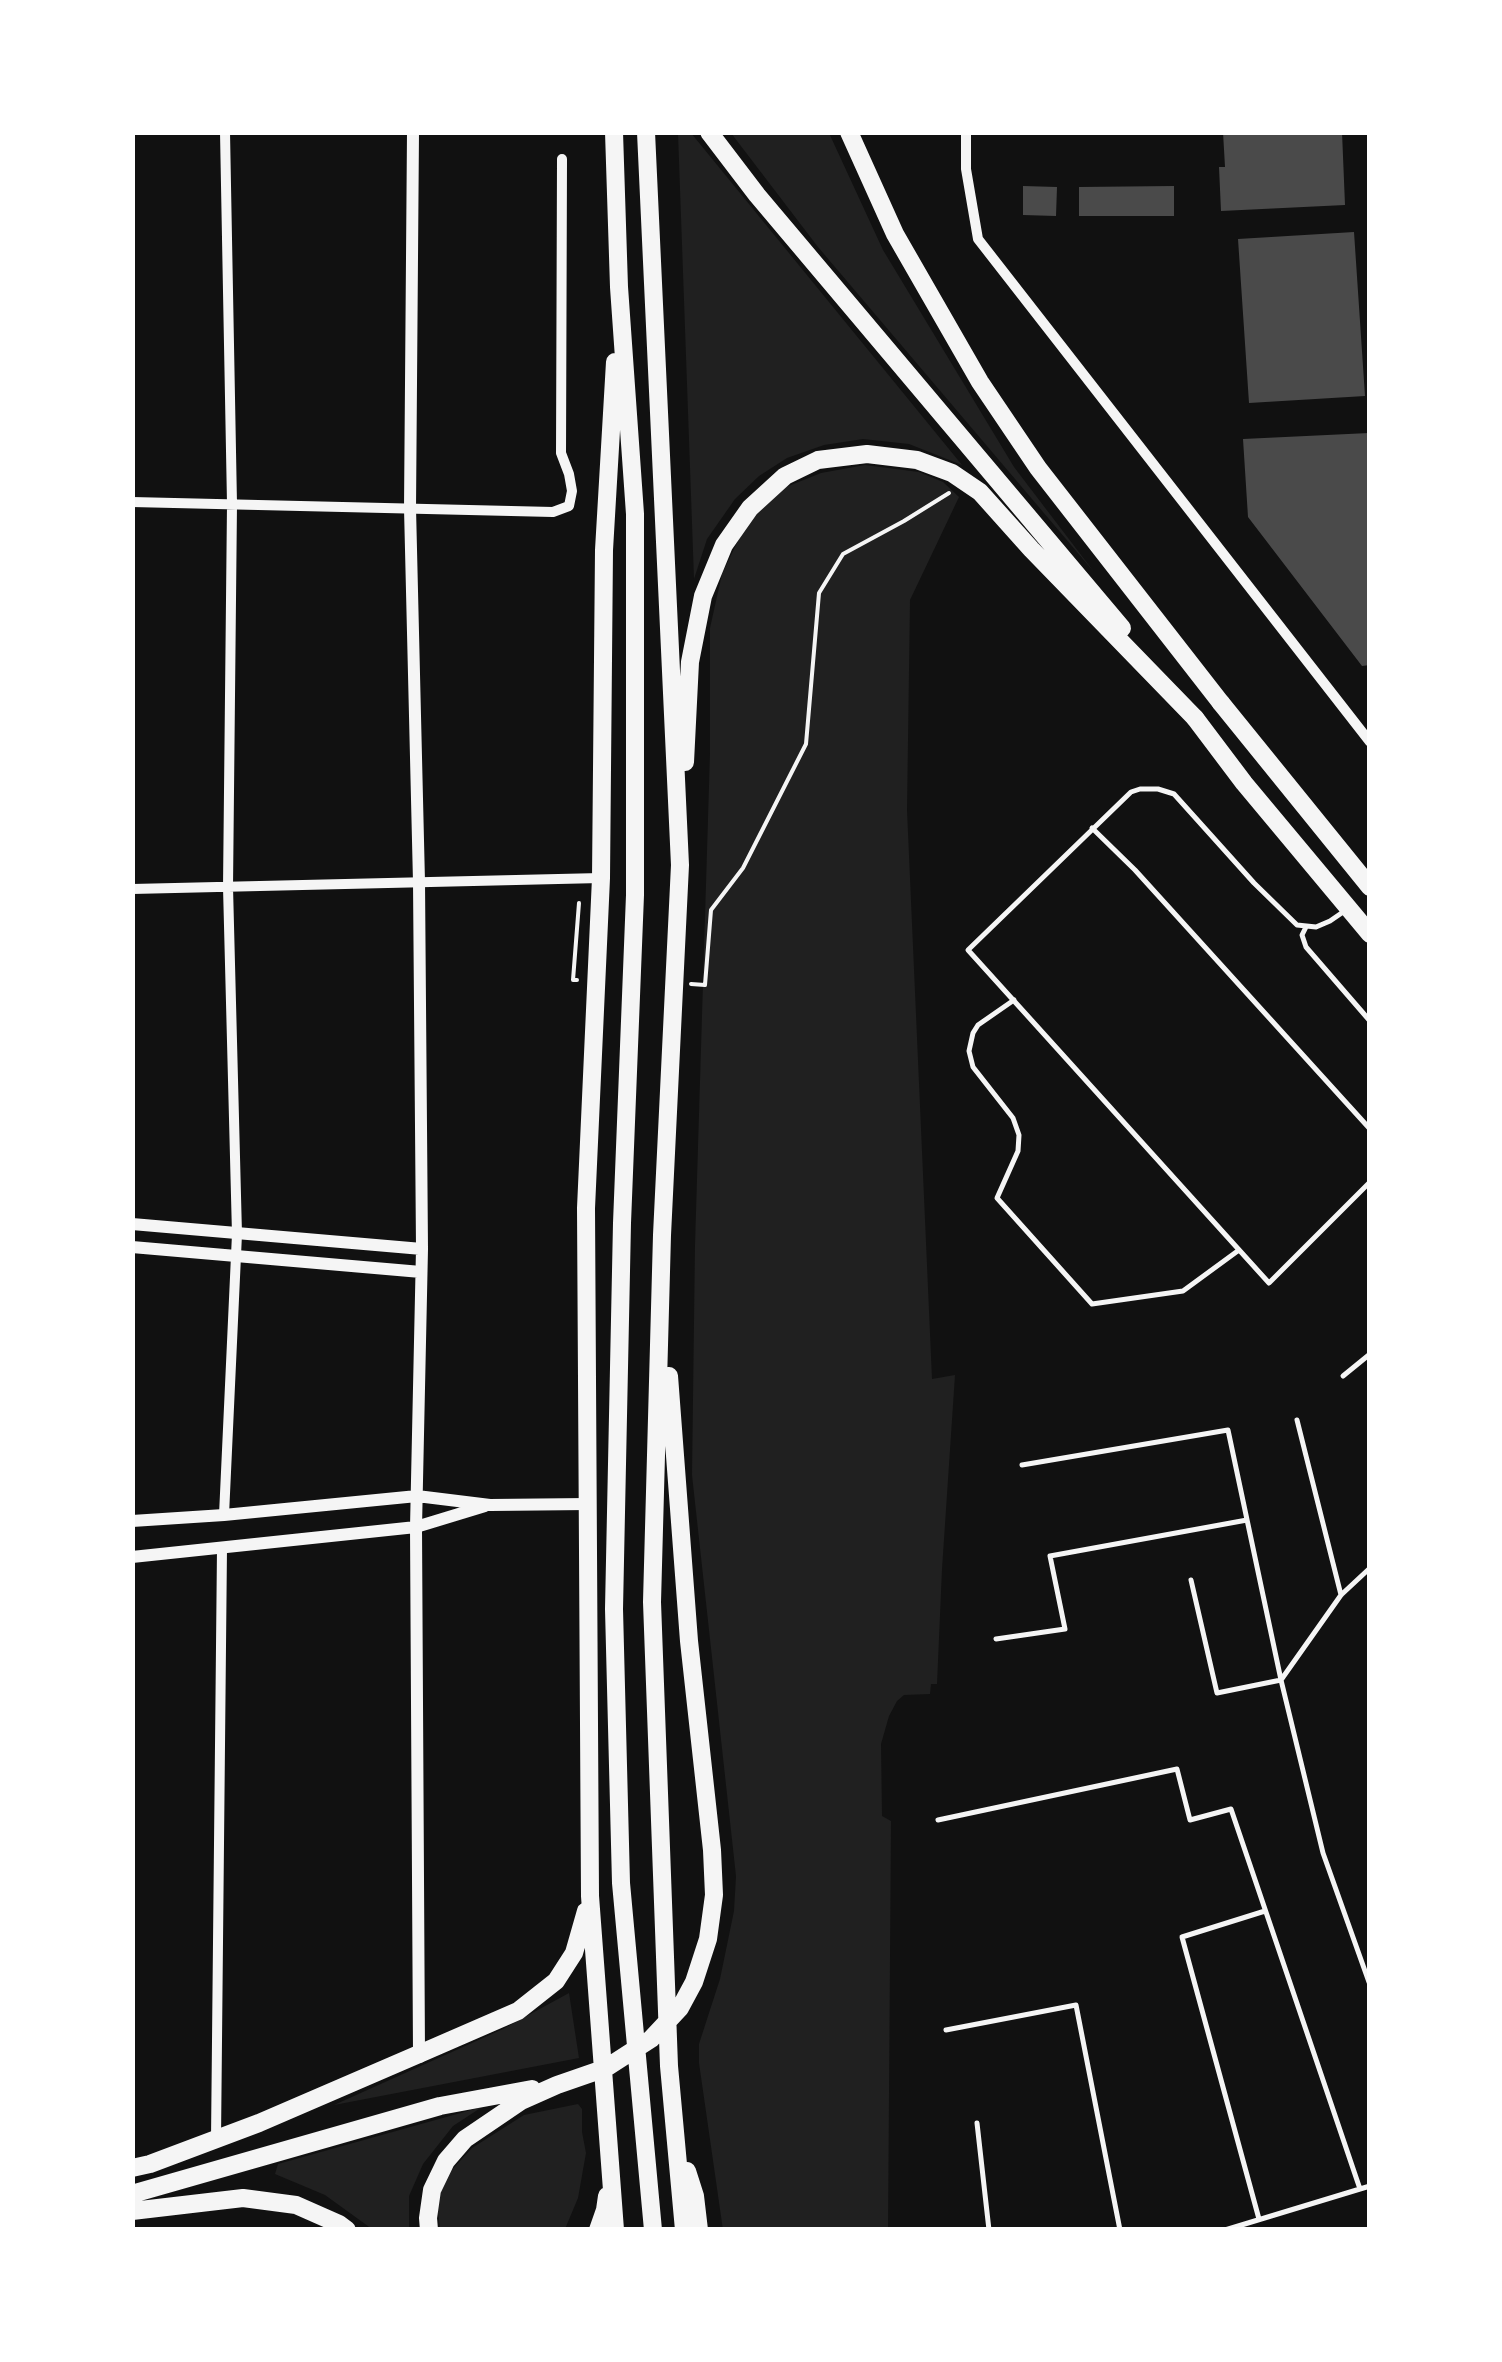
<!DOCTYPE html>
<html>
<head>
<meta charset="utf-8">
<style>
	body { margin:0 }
	#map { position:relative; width:1502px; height:2362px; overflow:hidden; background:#111; font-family:"PT Sans Narrow",sans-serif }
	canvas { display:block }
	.frame { position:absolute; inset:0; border:135px solid #fff; pointer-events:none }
</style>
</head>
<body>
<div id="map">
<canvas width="1502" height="2362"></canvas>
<div class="frame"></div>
</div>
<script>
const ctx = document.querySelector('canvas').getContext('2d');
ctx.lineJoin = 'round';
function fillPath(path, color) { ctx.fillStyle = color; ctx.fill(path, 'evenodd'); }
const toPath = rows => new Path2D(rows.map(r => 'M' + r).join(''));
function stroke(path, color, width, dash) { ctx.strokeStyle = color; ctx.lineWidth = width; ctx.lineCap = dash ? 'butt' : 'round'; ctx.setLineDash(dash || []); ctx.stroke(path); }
const green = toPath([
	[678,133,691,133,962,465,909,444,863,439,824,445,787,458,759,476,735,499,707,539,694,579],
	[731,133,829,133,883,250,1014,467,1094,572,818,247],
	[865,465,919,472,943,482,959,497,910,600,907,810,932,1379,955,1375,942,1569,937,1684,931,1684,930,1694,904,1695,897,1701,889,1716,881,1744,882,1816,891,1821,888,2229,723,2230,699,2063,699,2044,720,1979,734,1911,736,1876,692,1475,695,1245,710,753,710,628,722,574,747,522,781,489,821,473],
	[569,1993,579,2058,334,2105,503,2029],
	[578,2104,582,2109,582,2132,586,2153,578,2198,565,2229,440,2229,437,2203,441,2189,448,2174,472,2148,524,2115],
	[482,2107,453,2126,423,2164,409,2196,409,2229,372,2229,325,2195,275,2174,278,2164]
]);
const building = toPath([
	[1223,132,1342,132,1345,205,1221,211,1219,167,1225,167],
	[1023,186,1057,187,1056,216,1023,215],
	[1174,186,1174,216,1079,216,1079,187],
	[1354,232,1365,396,1249,403,1238,239],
	[1369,433,1370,665,1362,666,1248,517,1243,439]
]);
const path = toPath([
	[577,980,573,980,579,903],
	[691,984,705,985,711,910,743,868,806,744,819,593,843,554,904,521,949,493]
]);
const service = toPath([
	[1092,828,1135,870,1370,1129],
	[1346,910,1330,921,1316,927,1297,925,1254,883,1174,794,1158,789,1140,789,1131,792,968,950,1269,1283,1370,1182],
	[1306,927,1302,935,1306,947,1370,1021],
	[1014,1000,978,1025,973,1033,969,1051,973,1067,1013,1118,1019,1135,1018,1151,997,1198,1092,1304,1183,1291,1239,1250],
	[1343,1376,1370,1354],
	[1297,1420,1341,1595],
	[1022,1465,1228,1430,1281,1680,1323,1853,1370,1985],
	[1191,1580,1217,1693,1281,1680,1341,1595,1370,1568],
	[996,1639,1065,1629,1050,1556,1247,1520],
	[938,1820,1177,1769,1190,1820,1231,1809,1360,2189,1370,2186],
	[946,2030,1076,2005,1120,2230],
	[977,2123,989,2230],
	[1259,2219,1182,1937,1265,1911],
	[1225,2230,1360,2189]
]);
const minor = toPath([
	[966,132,966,169,978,239,1370,742],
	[132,502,553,512,569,506,572,491,569,474,561,453,562,159],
	[132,889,601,878],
	[224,1515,237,1234,228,887,232,504,225,132],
	[216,2139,222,1548]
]);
const tertiary = toPath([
	[413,132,410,508,419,882,422,1249,416,1527,419,2054],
	[132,1224,422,1249],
	[132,1247,421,1272],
	[132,1521,224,1515,417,1496,490,1505,588,1504],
	[132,1557,416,1527,485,1506]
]);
const primary = toPath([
	[1221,703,1370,887],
	[1195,718,1244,783,1370,934],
	[132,2168,150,2164,259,2123,419,2054]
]);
const trunk = toPath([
	[614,132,619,287,635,514,635,895,622,1223,614,1609,621,1883,653,2230],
	[646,132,680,865,662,1235,652,1602,669,2066,684,2230],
	[709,132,757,195,1122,628],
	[849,132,895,234,980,382,1038,468,1221,703],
	[685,762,690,662,703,596,724,545,750,508,785,476,818,460,867,454,917,460,952,473,980,492,1031,549,1195,718],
	[419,2054,518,2011,556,1981,574,1953,586,1911],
	[687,2171,695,2196,699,2230],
	[132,2194,440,2106,532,2089],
	[132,2211,243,2198,296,2205,339,2224,347,2230],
	[429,2230,428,2218,432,2190,446,2161,465,2139,521,2101,557,2085,606,2068,651,2039,680,2008,694,1982,708,1939,714,1895,712,1850,689,1641,669,1376],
	[598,2230,605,2210,607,2196],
	[615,2230,590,1896,586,1208,601,878,604,550,615,362]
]);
fillPath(green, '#202020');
fillPath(building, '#4a4a4a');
stroke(path, '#f5f5f5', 4);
stroke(service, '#f5f5f5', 5);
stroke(minor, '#f5f5f5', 10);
stroke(tertiary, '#f5f5f5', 12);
stroke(primary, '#f5f5f5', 18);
stroke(trunk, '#f5f5f5', 18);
</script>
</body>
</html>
